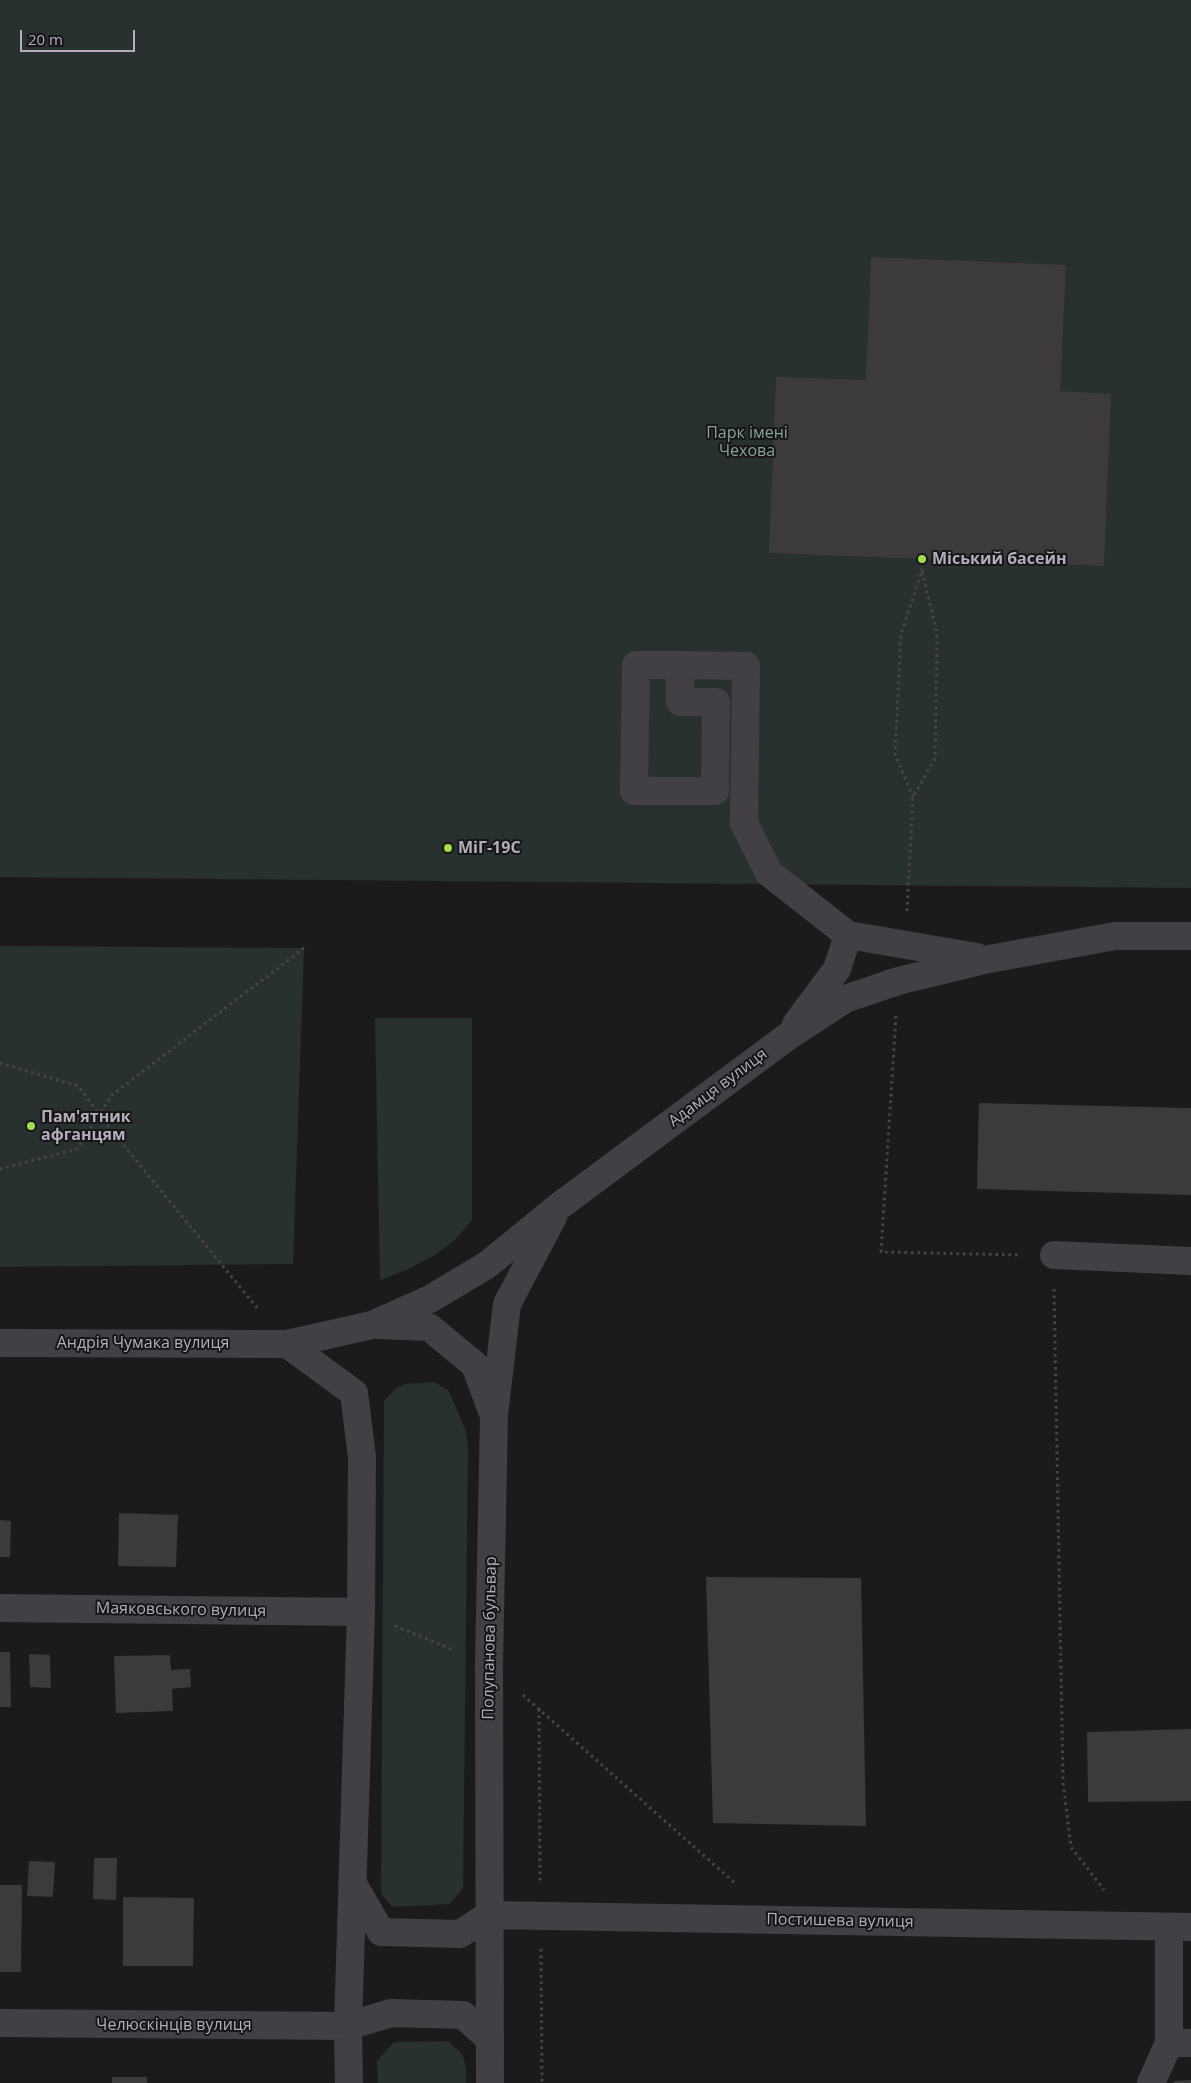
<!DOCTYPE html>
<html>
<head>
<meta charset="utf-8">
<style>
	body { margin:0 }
	#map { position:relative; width:1191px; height:2083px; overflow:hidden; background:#1b1a1c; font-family:"Open Sans",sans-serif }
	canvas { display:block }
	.scale { position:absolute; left:20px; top:30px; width:115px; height:22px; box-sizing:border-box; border:2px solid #b3aeba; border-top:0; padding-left:6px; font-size:15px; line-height:18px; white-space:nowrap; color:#b3aeba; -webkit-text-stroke:4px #161517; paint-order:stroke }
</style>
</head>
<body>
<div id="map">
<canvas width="1191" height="2083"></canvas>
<div class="scale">20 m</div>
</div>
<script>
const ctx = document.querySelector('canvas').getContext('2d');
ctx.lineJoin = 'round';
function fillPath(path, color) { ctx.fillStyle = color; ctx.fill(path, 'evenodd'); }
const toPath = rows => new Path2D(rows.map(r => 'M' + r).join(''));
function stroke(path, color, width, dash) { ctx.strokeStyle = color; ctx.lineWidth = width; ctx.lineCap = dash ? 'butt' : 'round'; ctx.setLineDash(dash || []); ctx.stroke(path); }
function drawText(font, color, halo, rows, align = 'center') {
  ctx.font = font + ' "Open Sans",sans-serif'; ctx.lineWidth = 4; ctx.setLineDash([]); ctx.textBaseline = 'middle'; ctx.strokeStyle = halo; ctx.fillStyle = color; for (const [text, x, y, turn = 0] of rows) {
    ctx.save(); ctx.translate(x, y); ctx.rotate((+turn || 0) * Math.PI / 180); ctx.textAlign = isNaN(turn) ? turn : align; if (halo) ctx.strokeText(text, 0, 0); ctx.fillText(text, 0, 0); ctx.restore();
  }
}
const green = toPath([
	[0,0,1191,0,1191,888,0,877],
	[0,946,304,948,293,1264,0,1267],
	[375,1018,472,1018,472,1220,455,1240,433,1256,406,1270,380,1280],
	[434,1382,449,1391,466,1431,468,1447,463,1888,450,1904,393,1907,381,1894,384,1401,394,1390,404,1384],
	[448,2041,463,2055,466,2069,466,2083,378,2083,377,2061,394,2042]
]);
const building = toPath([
	[871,257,1066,265,1060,391,1111,394,1104,566,769,553,776,377,866,380],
	[979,1103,1191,1108,1191,1195,977,1189],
	[119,1513,178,1515,176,1567,118,1566],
	[0,1520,11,1521,10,1557,0,1557],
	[706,1577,861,1578,866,1826,713,1823],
	[0,1652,10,1652,11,1707,0,1707],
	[29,1654,50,1655,51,1688,30,1687],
	[170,1655,171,1670,190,1669,191,1687,172,1689,173,1711,116,1713,114,1656],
	[1191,1729,1191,1801,1088,1802,1087,1732],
	[94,1858,117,1858,116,1900,93,1899],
	[29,1861,55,1862,53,1897,27,1896],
	[0,1885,22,1885,21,1972,0,1972],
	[123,1897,194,1898,193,1966,123,1966],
	[112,2077,147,2077,147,2083,112,2083],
	[1191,2080,1191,2083,1174,2083,1174,2081]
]);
const path = toPath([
	[922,571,922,559],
	[907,911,913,797,935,758,937,634,922,571,901,634,895,754,913,797],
	[896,1016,881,1252,1021,1255],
	[0,1063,78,1086,112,1131,258,1309],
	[0,1169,77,1149,112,1095,304,948],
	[1054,1289,1063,1782,1071,1847,1104,1890],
	[395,1626,454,1650],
	[523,1695,737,1885],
	[539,1709,540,1882],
	[541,1949,542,2083]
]);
const minor = toPath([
	[680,665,680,702,716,702,715,791,634,791,636,665,680,665,746,666,744,823,769,873,848,935,977,957],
	[796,1024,837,969,848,935],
	[1054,1255,1191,1261],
	[378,1325,429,1327,475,1365,492,1411],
	[0,1343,287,1344,372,1325,430,1299,487,1265,558,1207,787,1037,845,999,898,981,989,959,1115,936,1191,936],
	[287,1344,354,1393,362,1457,361,1612,348,2026,349,2083],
	[0,1608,361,1612],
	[353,1884,381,1932,460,1934,489,1915,1191,1927],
	[1169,1927,1169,2043,1191,2043],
	[0,2023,348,2026,391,2013,463,2015,490,2039],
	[490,2083,489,1664,494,1415,507,1304,553,1217],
	[1151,2083,1169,2043]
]);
const markers = [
	[922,559,5,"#a0e04d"],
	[448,848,5,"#a0e04d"],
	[31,1126,5,"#a0e04d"]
];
const parkNames = [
	["Парк імені",747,433],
	["Чехова",747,451]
];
const poiNames = [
	["Міський басейн",932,559],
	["МіГ-19С",458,848],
	["Пам'ятник",41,1117],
	["афганцям",41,1135]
];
const streetNames = [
	["Адамця вулиця",718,1088,-37],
	["Андрія Чумака вулиця",143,1343],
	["Маяковського вулиця",181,1610,1],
	["Полупанова бульвар",490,1638,-89],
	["Постишева вулиця",840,1921,1],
	["Челюскінців вулиця",174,2025]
];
fillPath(green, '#283030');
fillPath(building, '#3c3a3d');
stroke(path, '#48454c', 3, [2.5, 4]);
stroke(minor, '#434045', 28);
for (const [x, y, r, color] of markers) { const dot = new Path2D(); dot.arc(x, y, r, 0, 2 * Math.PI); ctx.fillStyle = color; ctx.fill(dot); stroke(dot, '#161517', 2); }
drawText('16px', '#87a39e', '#161517', parkNames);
drawText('bold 16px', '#b3aeba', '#161517', poiNames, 'left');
drawText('16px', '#b3aeba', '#161517', streetNames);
</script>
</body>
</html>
